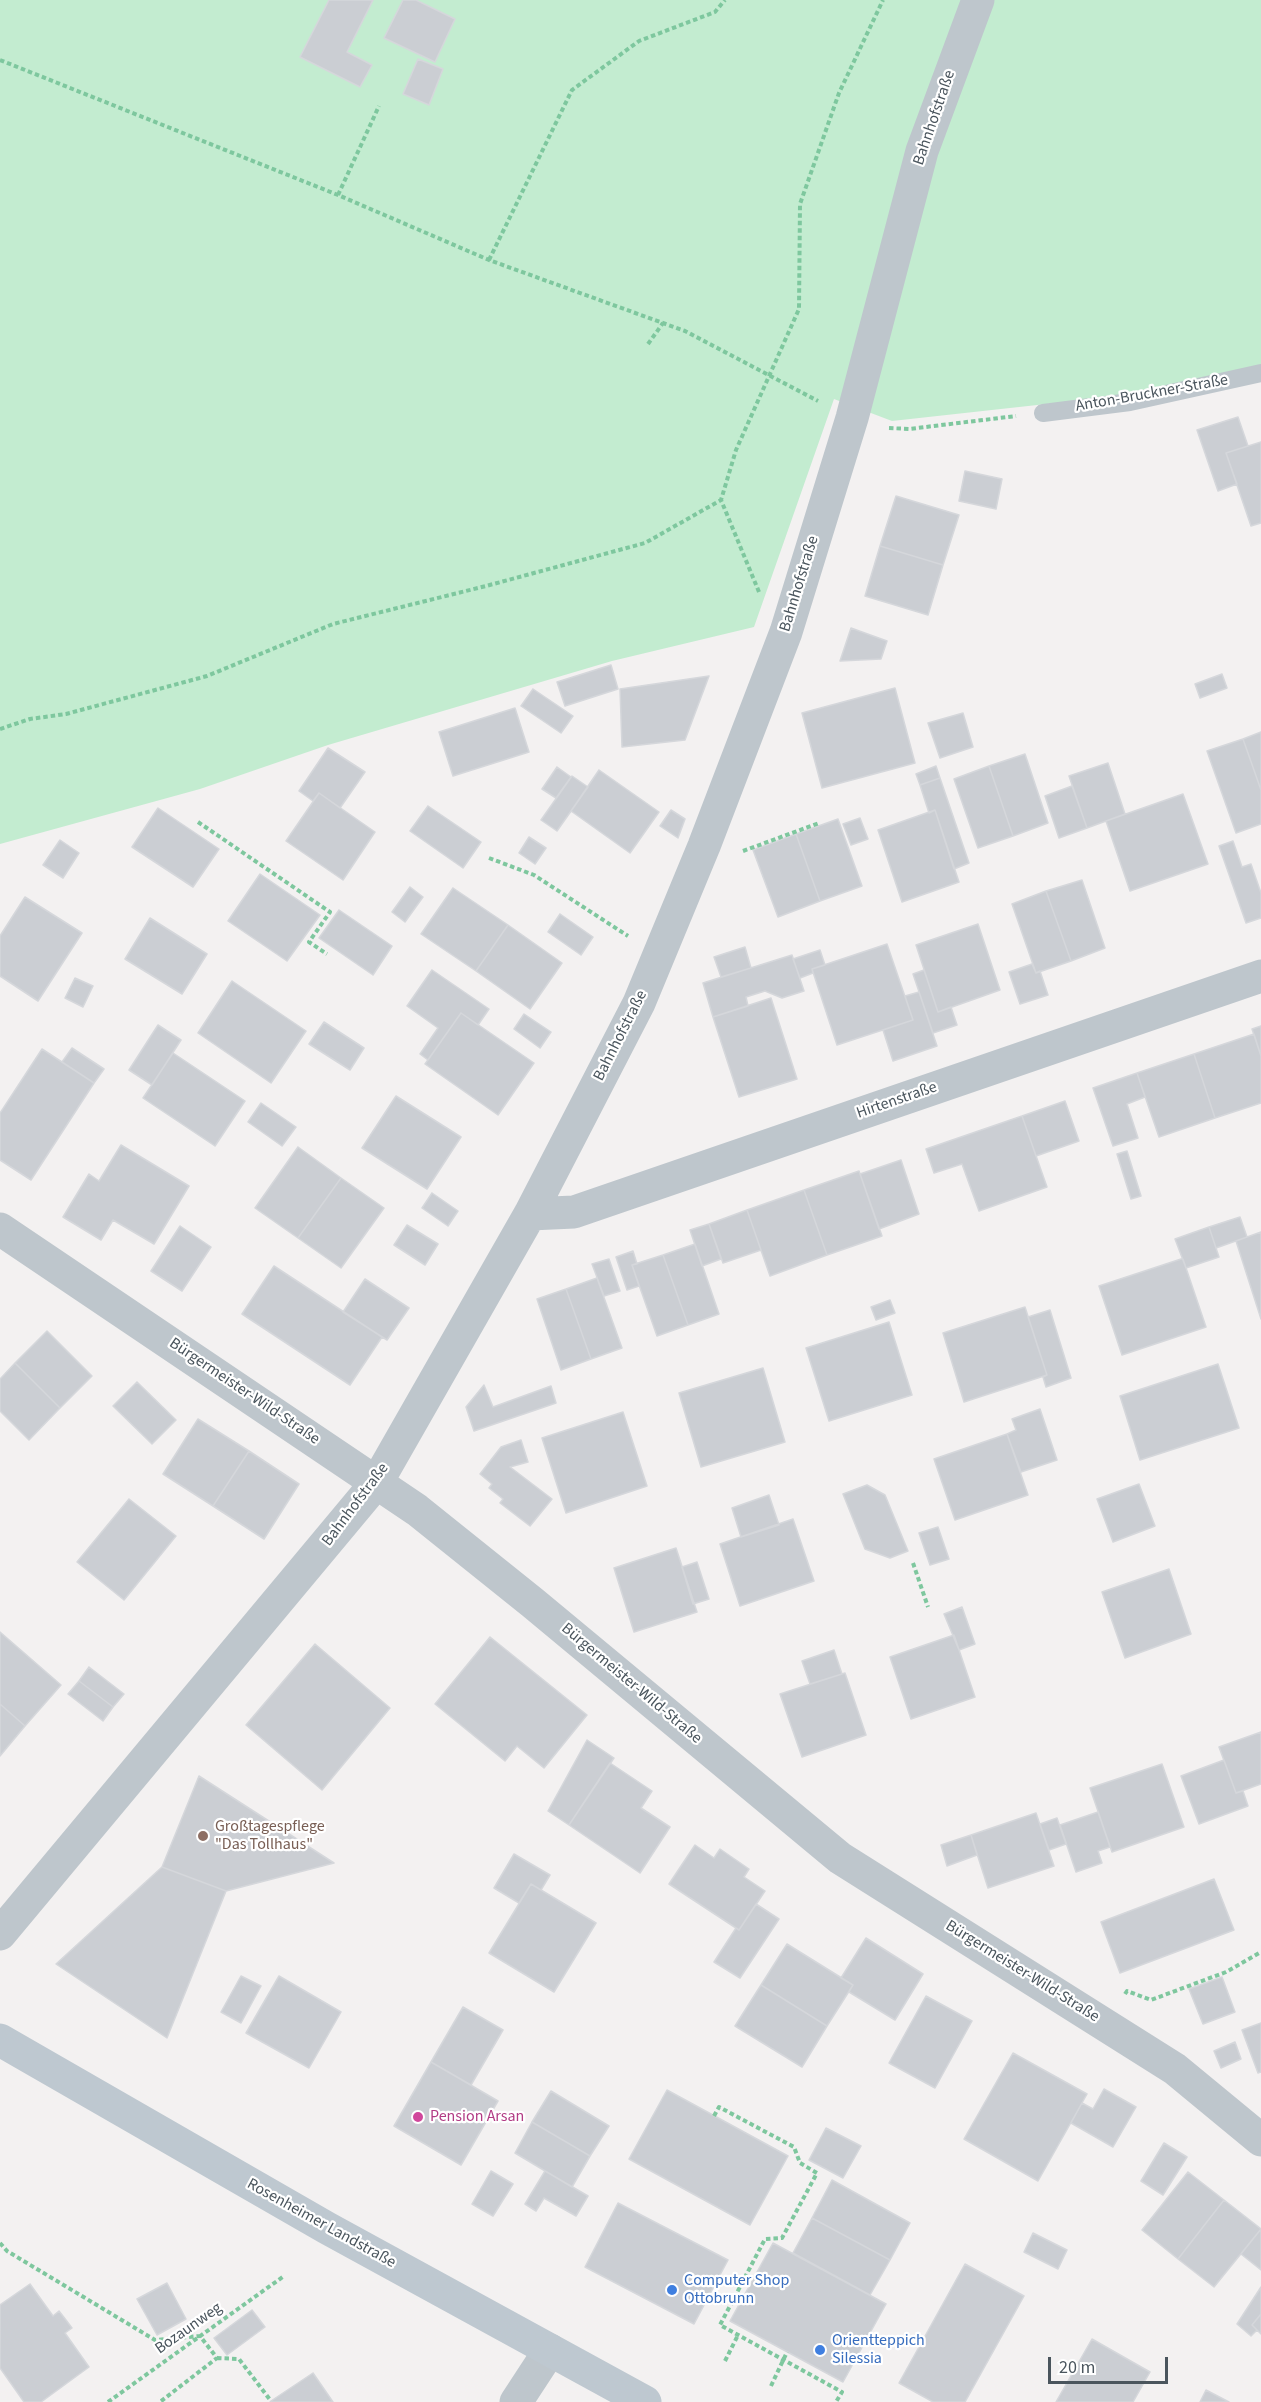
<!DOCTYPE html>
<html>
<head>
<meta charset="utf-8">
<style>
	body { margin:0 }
	#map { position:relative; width:1261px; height:2402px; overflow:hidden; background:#f3f1f1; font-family:"Source Sans 3",sans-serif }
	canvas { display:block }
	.scale { position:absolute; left:1048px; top:2357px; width:120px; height:27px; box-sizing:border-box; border:3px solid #4a555d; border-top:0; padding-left:8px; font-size:18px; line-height:21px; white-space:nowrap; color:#4a555d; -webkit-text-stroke:4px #fff; paint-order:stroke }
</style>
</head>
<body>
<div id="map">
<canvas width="1261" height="2402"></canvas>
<div class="scale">20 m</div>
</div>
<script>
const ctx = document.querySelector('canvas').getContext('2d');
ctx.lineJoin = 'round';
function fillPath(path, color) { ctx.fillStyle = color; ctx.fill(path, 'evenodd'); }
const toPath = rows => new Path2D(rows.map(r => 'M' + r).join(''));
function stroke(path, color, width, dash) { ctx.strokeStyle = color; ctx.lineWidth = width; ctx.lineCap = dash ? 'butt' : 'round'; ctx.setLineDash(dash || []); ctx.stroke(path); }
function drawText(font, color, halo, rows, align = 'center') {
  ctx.font = font + ' "Source Sans 3",sans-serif'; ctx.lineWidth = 4.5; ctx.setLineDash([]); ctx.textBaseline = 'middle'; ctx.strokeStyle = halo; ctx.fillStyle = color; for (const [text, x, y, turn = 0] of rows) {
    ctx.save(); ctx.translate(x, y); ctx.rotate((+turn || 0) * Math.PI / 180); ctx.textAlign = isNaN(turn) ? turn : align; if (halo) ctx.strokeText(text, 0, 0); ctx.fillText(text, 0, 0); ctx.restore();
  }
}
const green = toPath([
	[0,0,1261,0,1261,365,1128,395,892,421,834,399,754,627,612,661,328,745,200,789,0,844]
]);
const building = toPath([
	[329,0,373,0,347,52,372,65,360,87,300,57,329,0],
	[403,0,416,0,455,19,435,62,384,38,403,0],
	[418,59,443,69,429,105,403,94,418,59],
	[1238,417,1248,446,1226,453,1237,484,1218,491,1197,430,1238,417],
	[1261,442,1261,523,1251,526,1226,453,1261,442],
	[965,471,1002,479,996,509,959,501,965,471],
	[896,496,959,515,943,565,880,546,896,496],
	[880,546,943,565,928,615,865,596,880,546],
	[851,628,887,641,881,659,840,661,851,628],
	[611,665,618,689,565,706,557,682,611,665],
	[1222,674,1227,688,1200,698,1195,684,1222,674],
	[709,676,685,740,622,747,620,689,709,676],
	[895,688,915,763,822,788,802,713,895,688],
	[533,689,573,716,561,733,521,706,533,689],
	[515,708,529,752,453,776,439,732,515,708],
	[963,713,973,747,940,758,928,723,963,713],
	[1261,732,1261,790,1243,739,1261,732],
	[1243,739,1261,790,1261,824,1236,833,1207,751,1243,739],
	[328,748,365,772,340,808,319,793,313,801,299,791,328,748],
	[1025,754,1048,823,1013,836,989,766,1025,754],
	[1108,763,1125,814,1087,828,1069,776,1108,763],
	[936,766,940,778,920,785,916,774,936,766],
	[989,766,1013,836,978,848,954,779,989,766],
	[557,767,571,777,556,798,542,789,557,767],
	[599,770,659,812,630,853,571,811,599,770],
	[572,776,588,787,557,831,541,820,572,776],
	[940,778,969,863,954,869,935,810,929,813,920,785,940,778],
	[1072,786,1087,828,1059,838,1045,796,1072,786],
	[319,793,375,832,343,880,286,841,319,793],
	[1183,794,1208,864,1130,891,1106,821,1183,794],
	[428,806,481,842,463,868,410,831,428,806],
	[158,808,219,849,193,887,132,847,158,808],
	[671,810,685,819,678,838,660,826,671,810],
	[935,810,959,882,902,902,878,830,935,810],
	[860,818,868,839,851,845,843,824,860,818],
	[838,819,862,886,820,901,796,834,838,819],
	[796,834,820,901,778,917,753,850,796,834],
	[529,837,546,848,535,864,519,853,529,837],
	[60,840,79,853,63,878,43,865,60,840],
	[1233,841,1242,867,1251,864,1261,893,1261,918,1246,923,1219,846,1233,841],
	[260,874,320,915,287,961,228,921,260,874],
	[1082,880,1105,948,1071,961,1046,891,1082,880],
	[410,887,423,897,405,922,392,912,410,887],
	[453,888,508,925,476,971,421,934,453,888],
	[1046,891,1071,961,1036,973,1012,904,1046,891],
	[25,897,82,933,38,1001,0,976,0,936,25,897],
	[339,910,392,946,373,975,319,938,339,910],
	[560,914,593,937,581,955,548,932,560,914],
	[150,918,207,954,182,994,125,959,150,918],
	[978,924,1000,990,938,1012,916,945,978,924],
	[508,925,562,963,530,1009,476,971,508,925],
	[887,944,913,1020,837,1045,812,969,887,944],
	[745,947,751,968,721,977,714,957,745,947],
	[820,950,825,965,812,969,813,973,800,978,793,959,820,950],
	[792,955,804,991,782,998,765,991,746,997,748,1006,713,1017,703,983,792,955],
	[1032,964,1036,973,1040,971,1048,995,1020,1004,1009,972,1032,964],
	[432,970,489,1009,478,1025,461,1013,428,1060,420,1054,438,1028,407,1006,432,970],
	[924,970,938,1012,951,1007,957,1025,933,1033,913,974,924,970],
	[75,978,93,986,83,1007,65,998,75,978],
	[232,981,306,1031,271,1083,198,1033,232,981],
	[919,992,937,1046,893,1061,883,1030,913,1020,905,996,919,992],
	[771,998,797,1079,739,1097,713,1017,771,998],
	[461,1013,534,1063,498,1115,425,1064,461,1013],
	[524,1014,551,1032,540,1048,514,1029,524,1014],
	[324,1022,364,1048,350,1070,309,1044,324,1022],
	[158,1025,181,1040,152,1085,129,1070,158,1025],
	[1261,1026,1261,1056,1252,1029,1261,1026],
	[1254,1034,1261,1056,1261,1103,1215,1118,1194,1054,1254,1034],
	[72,1048,104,1069,94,1083,62,1062,72,1048],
	[42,1049,94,1083,31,1180,0,1160,0,1113,42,1049],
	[173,1053,245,1101,215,1146,143,1098,173,1053],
	[1194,1054,1215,1118,1159,1137,1137,1073,1194,1054],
	[1137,1073,1145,1097,1127,1104,1138,1138,1113,1146,1093,1088,1137,1073],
	[396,1096,461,1137,427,1189,362,1148,396,1096],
	[1065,1101,1079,1141,1036,1156,1022,1116,1065,1101],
	[261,1103,296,1127,282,1146,248,1122,261,1103],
	[1022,1116,1047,1187,979,1211,962,1164,934,1173,926,1149,1022,1116],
	[121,1145,189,1186,154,1244,113,1220,101,1240,63,1217,89,1174,99,1181,121,1145],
	[298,1147,341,1178,298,1238,255,1208,298,1147],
	[1127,1151,1141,1196,1131,1199,1117,1154,1127,1151],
	[901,1160,919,1214,879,1229,860,1174,901,1160],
	[859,1171,882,1236,827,1255,804,1190,859,1171],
	[341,1178,384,1208,341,1268,298,1238,341,1178],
	[804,1190,827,1255,770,1276,747,1210,804,1190],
	[432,1193,458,1211,448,1226,422,1208,432,1193],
	[747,1210,761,1250,723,1263,709,1224,747,1210],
	[1240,1217,1247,1237,1216,1248,1209,1227,1240,1217],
	[709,1224,721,1259,702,1266,690,1230,709,1224],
	[407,1225,438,1244,425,1265,394,1245,407,1225],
	[180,1226,211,1247,182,1291,151,1271,180,1226],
	[1209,1227,1219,1257,1186,1268,1175,1239,1209,1227],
	[1261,1232,1261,1319,1236,1241,1261,1232],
	[695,1244,719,1314,688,1325,663,1255,695,1244],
	[633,1251,637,1264,632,1265,639,1286,627,1290,616,1257,633,1251],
	[663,1255,688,1325,657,1336,632,1265,663,1255],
	[609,1259,620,1291,604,1296,592,1264,609,1259],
	[1181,1259,1183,1259,1206,1327,1122,1355,1099,1286,1181,1259],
	[274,1266,382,1337,350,1385,242,1314,274,1266],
	[597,1278,622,1348,591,1359,566,1289,597,1278],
	[365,1279,409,1308,387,1340,343,1312,365,1279],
	[566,1289,591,1359,561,1370,537,1299,566,1289],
	[890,1300,895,1313,876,1320,871,1307,890,1300],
	[1025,1307,1047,1375,964,1402,943,1333,1025,1307],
	[1050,1310,1071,1378,1046,1387,1043,1377,1047,1375,1028,1317,1050,1310],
	[889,1322,912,1395,829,1421,806,1348,889,1322],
	[47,1331,92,1376,60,1408,15,1363,47,1331],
	[15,1363,60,1408,29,1440,0,1411,0,1379,15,1363],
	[1218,1364,1239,1428,1140,1460,1120,1396,1218,1364],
	[763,1368,785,1442,701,1467,679,1393,763,1368],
	[137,1382,176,1420,152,1444,113,1406,137,1382],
	[484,1385,493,1407,551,1386,556,1403,474,1431,466,1407,484,1385],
	[1040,1409,1057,1460,1021,1472,1007,1434,1016,1430,1012,1419,1040,1409],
	[623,1412,647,1486,566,1513,542,1438,623,1412],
	[198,1419,249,1451,213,1506,163,1474,198,1419],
	[1007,1434,1028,1495,955,1520,934,1459,1007,1434],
	[521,1440,528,1462,510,1467,552,1499,530,1526,500,1503,503,1499,489,1488,492,1484,480,1474,501,1447,521,1440],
	[249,1451,299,1484,264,1539,213,1506,249,1451],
	[1139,1484,1155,1526,1113,1542,1097,1499,1139,1484],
	[867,1485,885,1495,908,1551,890,1558,865,1549,843,1494,867,1485],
	[769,1495,779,1525,741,1537,732,1508,769,1495],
	[129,1499,176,1536,124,1600,77,1562,129,1499],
	[793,1519,814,1581,740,1606,720,1544,793,1519],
	[938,1527,949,1559,930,1565,919,1533,938,1527],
	[676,1548,697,1612,634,1632,614,1568,676,1548],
	[697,1562,709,1599,693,1604,682,1567,697,1562],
	[1169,1569,1191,1634,1125,1658,1102,1592,1169,1569],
	[962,1607,975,1644,959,1650,944,1614,962,1607],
	[0,1632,61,1685,25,1726,0,1704,0,1632],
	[954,1635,975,1697,911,1719,890,1657,954,1635],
	[490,1637,587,1715,544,1768,517,1746,505,1761,435,1704,490,1637],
	[315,1644,390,1708,322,1790,246,1725,315,1644],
	[834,1650,842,1674,810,1684,802,1661,834,1650],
	[89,1667,124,1694,113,1707,79,1681,89,1667],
	[845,1673,866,1735,802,1757,780,1694,845,1673],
	[79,1681,113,1707,103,1721,68,1694,79,1681],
	[0,1704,25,1726,0,1756,0,1704],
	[1261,1732,1261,1784,1236,1793,1219,1747,1261,1732],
	[587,1740,614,1758,569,1825,548,1811,587,1740],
	[1224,1760,1236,1793,1243,1791,1248,1806,1199,1824,1181,1776,1224,1760],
	[610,1763,652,1791,641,1808,670,1827,640,1873,569,1825,610,1763],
	[1162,1764,1184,1827,1112,1852,1090,1788,1162,1764],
	[199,1776,334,1863,226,1891,162,1867,199,1776],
	[1098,1812,1110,1847,1098,1851,1102,1863,1076,1872,1060,1825,1098,1812],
	[1036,1813,1054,1866,988,1888,971,1835,1036,1813],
	[1057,1818,1066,1844,1049,1850,1040,1824,1057,1818],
	[971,1835,977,1855,947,1866,941,1845,971,1835],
	[695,1845,714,1858,720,1849,749,1869,744,1877,765,1891,739,1930,669,1884,695,1845],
	[514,1854,550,1875,541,1890,531,1884,519,1903,494,1888,514,1854],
	[162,1867,226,1891,167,2038,56,1964,162,1867],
	[1214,1879,1234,1930,1120,1973,1101,1922,1214,1879],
	[531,1884,596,1923,554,1992,489,1953,531,1884],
	[756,1904,779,1919,740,1978,714,1962,736,1928,739,1930,756,1904],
	[866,1938,923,1974,895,2020,849,1992,853,1985,841,1978,866,1938],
	[787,1944,853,1985,827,2026,761,1985,787,1944],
	[241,1976,261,1986,241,2023,221,2012,241,1976],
	[279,1976,341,2012,309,2068,246,2033,279,1976],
	[1222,1977,1235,2012,1203,2024,1189,1989,1222,1977],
	[761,1985,827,2026,802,2067,735,2026,761,1985],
	[926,1996,972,2021,935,2088,889,2063,926,1996],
	[463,2007,503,2030,471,2085,431,2062,463,2007],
	[1261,2023,1261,2072,1258,2073,1242,2030,1261,2023],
	[1235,2042,1241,2059,1221,2068,1214,2051,1235,2042],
	[1013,2053,1087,2094,1038,2181,964,2139,1013,2053],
	[431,2062,498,2101,461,2165,394,2126,431,2062],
	[1104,2089,1136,2107,1113,2147,1071,2123,1082,2103,1093,2109,1104,2089],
	[667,2090,788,2156,750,2225,629,2159,667,2090],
	[551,2091,609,2126,590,2156,532,2122,551,2091],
	[532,2122,590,2156,572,2187,515,2153,532,2122],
	[826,2128,861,2146,843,2178,809,2160,826,2128],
	[1164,2143,1187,2157,1163,2195,1141,2181,1164,2143],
	[491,2171,513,2184,493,2216,472,2204,491,2171],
	[545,2171,588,2196,576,2216,544,2198,536,2211,525,2204,545,2171],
	[1188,2172,1224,2200,1178,2259,1142,2230,1188,2172],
	[832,2180,910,2223,890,2260,812,2218,832,2180],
	[1224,2200,1261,2229,1214,2287,1178,2259,1224,2200],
	[618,2203,728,2260,694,2324,585,2267,618,2203],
	[812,2218,890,2260,870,2295,793,2253,812,2218],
	[1261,2229,1261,2270,1241,2254,1261,2229],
	[1033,2233,1067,2250,1058,2269,1024,2252,1033,2233],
	[773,2243,886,2304,843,2382,730,2321,773,2243],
	[965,2264,1024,2296,965,2402,933,2402,899,2383,965,2264],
	[167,2283,186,2319,157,2335,137,2299,167,2283],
	[30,2284,53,2316,59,2311,66,2320,72,2328,65,2333,89,2367,41,2402,24,2402,0,2368,0,2305,30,2284],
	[1261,2287,1261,2314,1252,2325,1257,2330,1251,2336,1237,2324,1261,2287],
	[252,2310,265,2327,227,2355,214,2338,252,2310],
	[1261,2314,1261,2334,1252,2325,1261,2314],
	[1092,2339,1150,2372,1133,2402,1056,2402,1092,2339],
	[313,2373,333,2402,270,2402,271,2401,313,2373],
	[1206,2390,1229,2402,1200,2402,1206,2390]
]);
const path = toPath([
	[0,60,338,195,489,260,685,331,818,401],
	[338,195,379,106],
	[489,260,572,90,639,41,715,12,725,0],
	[648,344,663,323],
	[889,428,909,429,1016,416],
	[759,592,721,500,736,450,799,309,800,204,839,93,883,0],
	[0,729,30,719,66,714,207,676,333,624,486,586,645,543,721,500],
	[198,822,330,912,309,942,327,954],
	[743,851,819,823],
	[489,858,534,875,628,936],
	[913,1563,928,1607],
	[1125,1994,1127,1991,1151,2000,1226,1972,1261,1952],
	[714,2116,719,2107,794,2147,800,2163,817,2173,782,2238,765,2239,720,2325,842,2392,836,2402],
	[0,2243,7,2251,155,2340,200,2336,217,2358,160,2402],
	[217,2358,239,2359,271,2401],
	[725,2361,738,2335],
	[771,2386,787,2352],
	[108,2402,284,2276]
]);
const service = toPath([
	[1043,413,1130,402,1261,373]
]);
const minor = toPath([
	[530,1214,574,1212,1261,976],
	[0,1229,417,1510,533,1603,840,1858,1175,2069,1261,2140],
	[0,1934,377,1482,530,1214,639,1003,704,846,786,632,852,418,922,151,978,0],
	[516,2402,550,2350]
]);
const secondary = toPath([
	[0,2040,327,2228,645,2402]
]);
const markers = [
	[203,1836,6,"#8d6e63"],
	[418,2117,6,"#d1479c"],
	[672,2290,6,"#3f7fe0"],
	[820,2350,6,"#3f7fe0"]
];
const streetNames = [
	["Bahnhofstraße",935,118,-71],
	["Anton-Bruckner-Straße",1152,394,-10],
	["Bahnhofstraße",800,584,-73],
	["Bahnhofstraße",621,1036,-63],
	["Hirtenstraße",897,1101,-19],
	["Bürgermeister-Wild-Straße",244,1392,34],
	["Bahnhofstraße",356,1505,-53],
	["Bürgermeister-Wild-Straße",631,1684,40],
	["Bürgermeister-Wild-Straße",1022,1972,32],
	["Rosenheimer Landstraße",321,2224,29],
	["Bozaunweg",189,2329,-35]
];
const educationNames = [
	["Großtagespflege",215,1827],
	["\"Das Tollhaus\"",215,1845]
];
const hotelNames = [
	["Pension Arsan",430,2117]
];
const shopNames = [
	["Computer Shop",684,2281],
	["Ottobrunn",684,2299],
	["Orientteppich",832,2341],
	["Silessia",832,2359]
];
fillPath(green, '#c3ecd0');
fillPath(building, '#cbced3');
stroke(building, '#d5d7db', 1.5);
stroke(path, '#7ec79e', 4, [4.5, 3]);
stroke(service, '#bec6cc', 18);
stroke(minor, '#bec6cc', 33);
stroke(secondary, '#bec8d0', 33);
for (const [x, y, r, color] of markers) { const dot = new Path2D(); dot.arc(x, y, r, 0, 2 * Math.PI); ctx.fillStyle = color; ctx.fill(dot); stroke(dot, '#fff', 2); }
drawText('16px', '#4a555d', '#fff', streetNames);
drawText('16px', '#785e54', '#fff', educationNames, 'left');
drawText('16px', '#b23c85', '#fff', hotelNames, 'left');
drawText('16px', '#366cbe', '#fff', shopNames, 'left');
</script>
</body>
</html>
